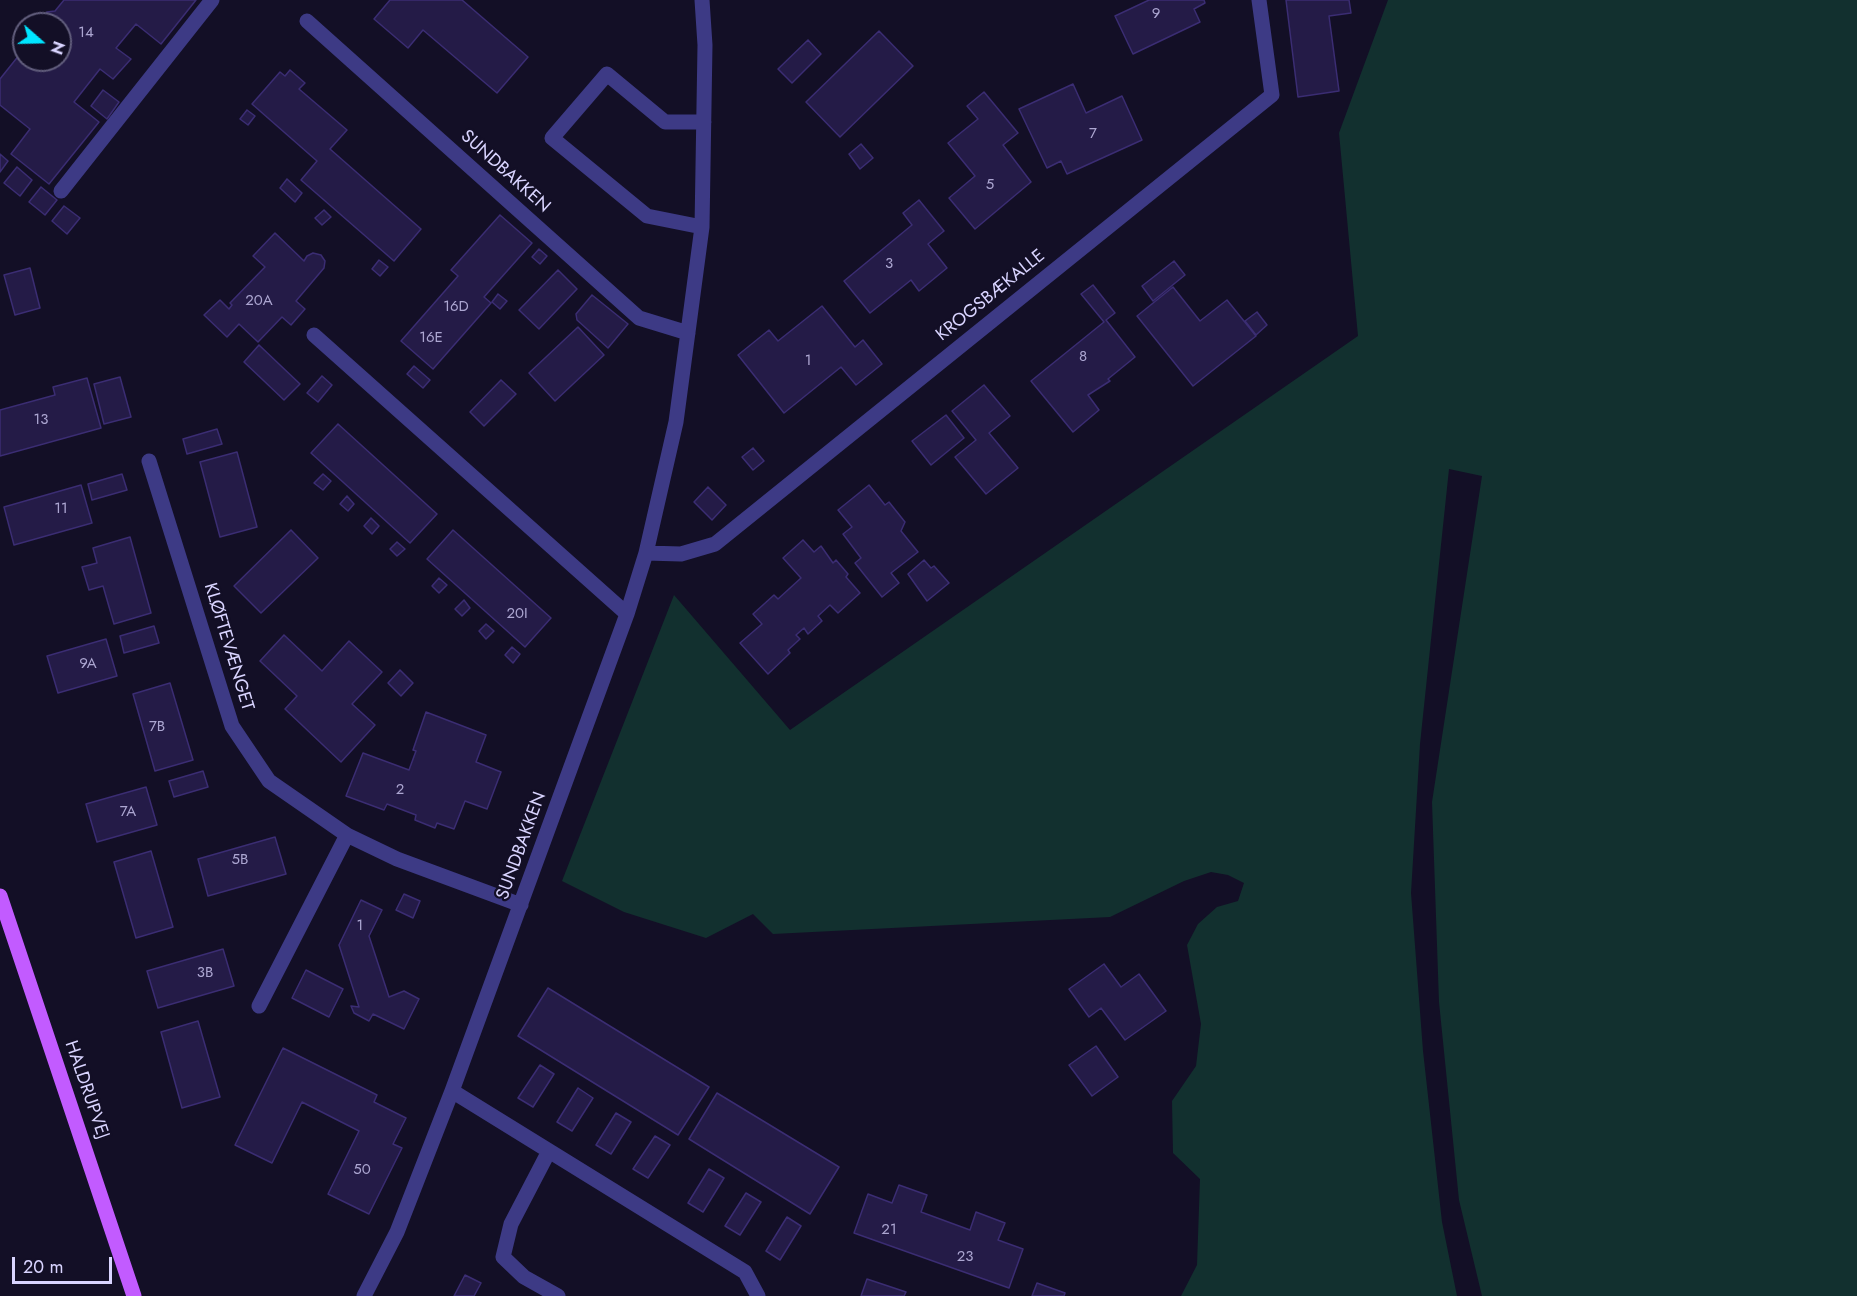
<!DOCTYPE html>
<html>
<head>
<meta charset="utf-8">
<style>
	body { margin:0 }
	#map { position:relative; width:1857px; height:1296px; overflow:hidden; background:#130f26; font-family:Jost,sans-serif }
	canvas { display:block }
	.north { position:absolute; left:12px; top:12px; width:60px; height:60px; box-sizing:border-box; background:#130f26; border:2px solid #625e7d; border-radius:50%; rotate:110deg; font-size:16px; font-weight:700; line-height:24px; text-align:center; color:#d9d4ff }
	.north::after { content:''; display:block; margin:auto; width:21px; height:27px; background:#00e5ff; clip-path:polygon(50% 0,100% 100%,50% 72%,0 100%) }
	.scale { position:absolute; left:12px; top:1257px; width:100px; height:27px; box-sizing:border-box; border:3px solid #d9d4ff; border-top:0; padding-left:8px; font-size:18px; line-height:21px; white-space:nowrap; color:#d9d4ff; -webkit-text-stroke:4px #130f26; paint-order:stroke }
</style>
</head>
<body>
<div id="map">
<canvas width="1857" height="1296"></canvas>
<div class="north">N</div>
<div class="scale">20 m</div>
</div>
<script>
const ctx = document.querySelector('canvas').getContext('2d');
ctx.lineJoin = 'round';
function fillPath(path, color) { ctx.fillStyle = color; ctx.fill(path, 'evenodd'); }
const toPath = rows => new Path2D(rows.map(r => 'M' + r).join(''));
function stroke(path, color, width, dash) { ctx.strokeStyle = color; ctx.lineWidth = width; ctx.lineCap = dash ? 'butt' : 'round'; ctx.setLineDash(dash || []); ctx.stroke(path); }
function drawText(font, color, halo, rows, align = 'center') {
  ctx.font = font + ' Jost,sans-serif'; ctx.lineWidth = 4.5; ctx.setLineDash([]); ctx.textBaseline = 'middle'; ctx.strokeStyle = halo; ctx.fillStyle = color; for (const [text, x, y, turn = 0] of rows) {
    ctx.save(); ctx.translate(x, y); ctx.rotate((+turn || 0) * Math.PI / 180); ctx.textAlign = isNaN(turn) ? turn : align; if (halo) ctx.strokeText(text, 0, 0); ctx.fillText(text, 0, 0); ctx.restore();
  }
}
const green = toPath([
	[1388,0,1857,0,1857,1296,1482,1296,1459,1200,1439,1002,1432,802,1482,476,1449,469,1420,744,1411,893,1423,1051,1442,1222,1457,1296,1181,1296,1197,1265,1200,1179,1173,1153,1172,1101,1196,1066,1201,1024,1187,945,1198,924,1217,907,1238,901,1244,883,1228,875,1211,872,1184,881,1110,917,773,934,753,914,706,938,624,912,562,881,674,595,790,730,1358,336,1339,133]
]);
const building = toPath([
	[64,0,196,0,161,44,136,24,116,48,131,59,113,79,100,69,74,102,99,122,49,184,11,154,30,129,0,105,0,79,24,49,24,60,60,60,60,24,43,24,42,18,47,12,55,11,64,0],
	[390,0,462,0,528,57,497,93,423,30,408,48,374,19,390,0],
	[1149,0,1204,0,1205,3,1194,9,1200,22,1133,54,1115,16,1149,0],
	[1286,0,1349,0,1351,13,1329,16,1339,91,1298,97,1286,0],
	[879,31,913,66,840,137,806,102,879,31],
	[808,40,821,54,792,83,778,69,808,40],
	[290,70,305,83,299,89,347,130,330,149,421,229,394,261,301,180,317,161,252,104,280,72,285,76,290,70],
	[1073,84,1086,113,1122,96,1142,140,1067,174,1061,161,1047,168,1019,109,1073,84],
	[103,90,119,102,107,119,91,106,103,90],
	[984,92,1018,133,1003,145,1031,182,975,229,949,198,975,176,948,143,978,119,967,106,984,92],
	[247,110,255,116,248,125,240,119,247,110],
	[861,144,873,158,860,169,849,154,861,144],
	[0,154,8,161,0,172,0,154],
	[17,167,32,180,20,196,4,183,17,167],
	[287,179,302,193,295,202,280,188,287,179],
	[41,187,57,200,45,215,29,202,41,187],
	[919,200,944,231,928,244,947,268,919,291,911,280,870,313,844,281,912,225,903,213,919,200],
	[64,206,80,218,67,234,52,221,64,206],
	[324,210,331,217,322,225,315,218,324,210],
	[500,215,532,243,484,297,491,303,433,369,401,341,458,276,451,270,500,215],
	[275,233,304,261,307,256,313,253,321,255,325,261,324,268,296,301,305,309,291,325,282,317,258,342,239,324,227,337,204,315,220,300,229,309,232,305,230,303,265,267,253,256,275,233],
	[539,249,547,256,540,264,532,257,539,249],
	[379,260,388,267,380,276,372,269,379,260],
	[1174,261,1185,275,1153,301,1142,286,1174,261],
	[30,268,40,308,15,315,4,275,30,268],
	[558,270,577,289,539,329,519,310,558,270],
	[1093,285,1115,313,1106,320,1135,357,1108,379,1110,381,1088,395,1099,410,1073,432,1031,381,1104,322,1081,294,1093,285],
	[1173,287,1200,321,1227,300,1256,336,1193,386,1137,316,1173,287],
	[498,294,507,301,500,309,492,302,498,294],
	[592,295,628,324,608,348,577,320,576,314,592,295],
	[822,306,855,347,863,340,882,364,856,385,841,367,784,413,738,355,769,330,778,341,822,306],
	[1257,312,1267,325,1256,335,1245,321,1257,312],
	[578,327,604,355,555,401,529,373,578,327],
	[259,345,300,384,284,400,244,362,259,345],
	[414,366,430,380,423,388,407,374,414,366],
	[322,376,332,385,318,402,307,393,322,376],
	[120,377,131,417,104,424,94,384,120,377],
	[87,378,101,428,0,456,0,410,55,395,53,387,87,378],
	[501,380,516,394,484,426,470,412,501,380],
	[984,385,1010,416,989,433,1018,468,986,494,955,457,976,440,952,411,984,385],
	[946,415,964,438,931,465,912,441,946,415],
	[338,424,437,514,410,543,311,453,338,424],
	[217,429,222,444,187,454,183,439,217,429],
	[753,448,764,461,753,470,742,457,753,448],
	[237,452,257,527,220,537,200,462,237,452],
	[122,474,127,490,92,500,88,484,122,474],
	[323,474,331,481,323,490,314,483,323,474],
	[81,485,92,523,14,545,4,507,81,485],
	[869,485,885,505,889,502,905,522,901,531,918,552,891,573,899,583,882,597,855,563,861,558,843,534,852,527,838,510,869,485],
	[708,487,726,505,712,520,694,502,708,487],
	[347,496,354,504,348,511,340,504,347,496],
	[371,518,379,526,372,534,364,526,371,518],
	[291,530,318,558,261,613,234,586,291,530],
	[453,530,551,618,525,647,427,559,453,530],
	[130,537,151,613,114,624,103,586,89,590,82,567,97,563,93,548,130,537],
	[803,540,814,552,821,546,833,563,836,560,848,574,846,577,860,593,838,613,830,605,818,616,822,621,808,634,804,628,796,635,800,639,788,650,790,653,768,674,740,643,762,624,753,614,774,595,778,599,801,578,783,558,803,540],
	[397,542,405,549,397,556,390,549,397,542],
	[924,560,931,568,934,566,949,583,927,601,908,574,924,560],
	[439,578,447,585,439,593,432,586,439,578],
	[464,600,470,608,462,616,455,609,464,600],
	[486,624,494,631,486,639,479,631,486,624],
	[154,626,159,643,124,653,120,636,154,626],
	[284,635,322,671,349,641,382,672,352,704,375,725,341,762,285,709,297,696,260,661,284,635],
	[106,639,117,676,58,693,47,656,106,639],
	[512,647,520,654,513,663,505,655,512,647],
	[400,670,413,683,401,696,388,683,400,670],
	[170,683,193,760,155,771,133,694,170,683],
	[426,712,486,735,476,762,501,772,487,809,465,801,454,829,437,823,435,828,415,820,416,815,387,804,384,810,346,796,363,753,409,770,416,751,413,750,426,712],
	[203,771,208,787,174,797,169,781,203,771],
	[146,787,157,825,97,842,86,804,146,787],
	[275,837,286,874,208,896,198,859,275,837],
	[151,851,173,927,136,938,114,862,151,851],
	[404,894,420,901,413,918,396,910,404,894],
	[361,900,382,910,369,936,389,997,404,991,419,999,404,1029,373,1014,369,1021,354,1013,351,1006,359,1007,339,945,361,900],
	[223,949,234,986,158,1008,147,971,223,949],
	[1104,964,1121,987,1139,974,1166,1011,1125,1040,1101,1008,1089,1017,1069,989,1104,964],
	[306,970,343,989,329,1017,292,998,306,970],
	[548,988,709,1087,678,1135,518,1036,548,988],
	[198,1021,220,1097,182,1108,161,1032,198,1021],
	[1096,1046,1118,1077,1092,1096,1069,1065,1096,1046],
	[283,1048,377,1095,374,1102,406,1118,393,1144,402,1148,369,1214,328,1194,359,1131,302,1102,272,1163,235,1145,283,1048],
	[540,1065,554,1074,533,1107,518,1098,540,1065],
	[578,1088,593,1098,572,1131,557,1122,578,1088],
	[717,1093,839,1167,810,1214,689,1139,717,1093],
	[616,1113,631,1122,611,1154,596,1145,616,1113],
	[655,1136,670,1145,648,1178,633,1169,655,1136],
	[709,1169,724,1178,703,1212,688,1203,709,1169],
	[899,1185,927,1195,921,1212,970,1230,976,1212,1005,1223,998,1240,1023,1249,1009,1288,854,1233,868,1194,892,1203,899,1185],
	[746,1193,761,1202,740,1235,725,1226,746,1193],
	[787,1217,801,1226,780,1260,766,1251,787,1217],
	[465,1275,481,1283,474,1296,454,1296,465,1275],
	[867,1279,906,1292,904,1296,861,1296,867,1279],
	[1037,1283,1065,1293,1064,1296,1032,1296,1037,1283]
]);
const minor = toPath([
	[307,21,639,318,688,333],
	[61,191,212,0],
	[702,227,647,216,552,138,607,74,665,122,704,122],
	[314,335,627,614],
	[149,461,232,726,269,781,347,835,397,859,521,905],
	[646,553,681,554,715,544,1272,95,1259,0],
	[259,1006,347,835],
	[452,1091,745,1272,758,1296],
	[548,1153,511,1224,503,1257,524,1277,558,1296],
	[364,1296,397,1232,452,1091,627,614,646,553,676,422,702,227,705,45,702,0]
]);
const major = toPath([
	[0,896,134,1296]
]);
const numberNames = [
	["9",1156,14],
	["14",86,33],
	["7",1093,134],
	["5",990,185],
	["3",889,264],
	["20A",259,301],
	["16D",456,307],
	["16E",431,338],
	["8",1083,357],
	["1",808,361],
	["13",41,420],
	["11",61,509],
	["20I",517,614],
	["9A",88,664],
	["7B",157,727],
	["2",400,790],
	["7A",128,812],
	["5B",240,860],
	["1",360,926],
	["3B",205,973],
	["50",362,1170],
	["21",889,1230],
	["23",965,1257]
];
const streetNames = [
	["SUNDBAKKEN",505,172,42],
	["KROGSBÆKALLE",991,296,-39],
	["KLØFTEVÆNGET",228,647,73],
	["SUNDBAKKEN",522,846,-70],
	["HALDRUPVEJ",86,1090,71]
];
fillPath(green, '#12302f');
fillPath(building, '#241b47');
stroke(building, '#3b2d73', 1.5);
stroke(minor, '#3d3a85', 15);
stroke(major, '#c25bff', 15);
drawText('15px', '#aca6d1', null, numberNames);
drawText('18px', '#d9d4ff', '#130f26', streetNames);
</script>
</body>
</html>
